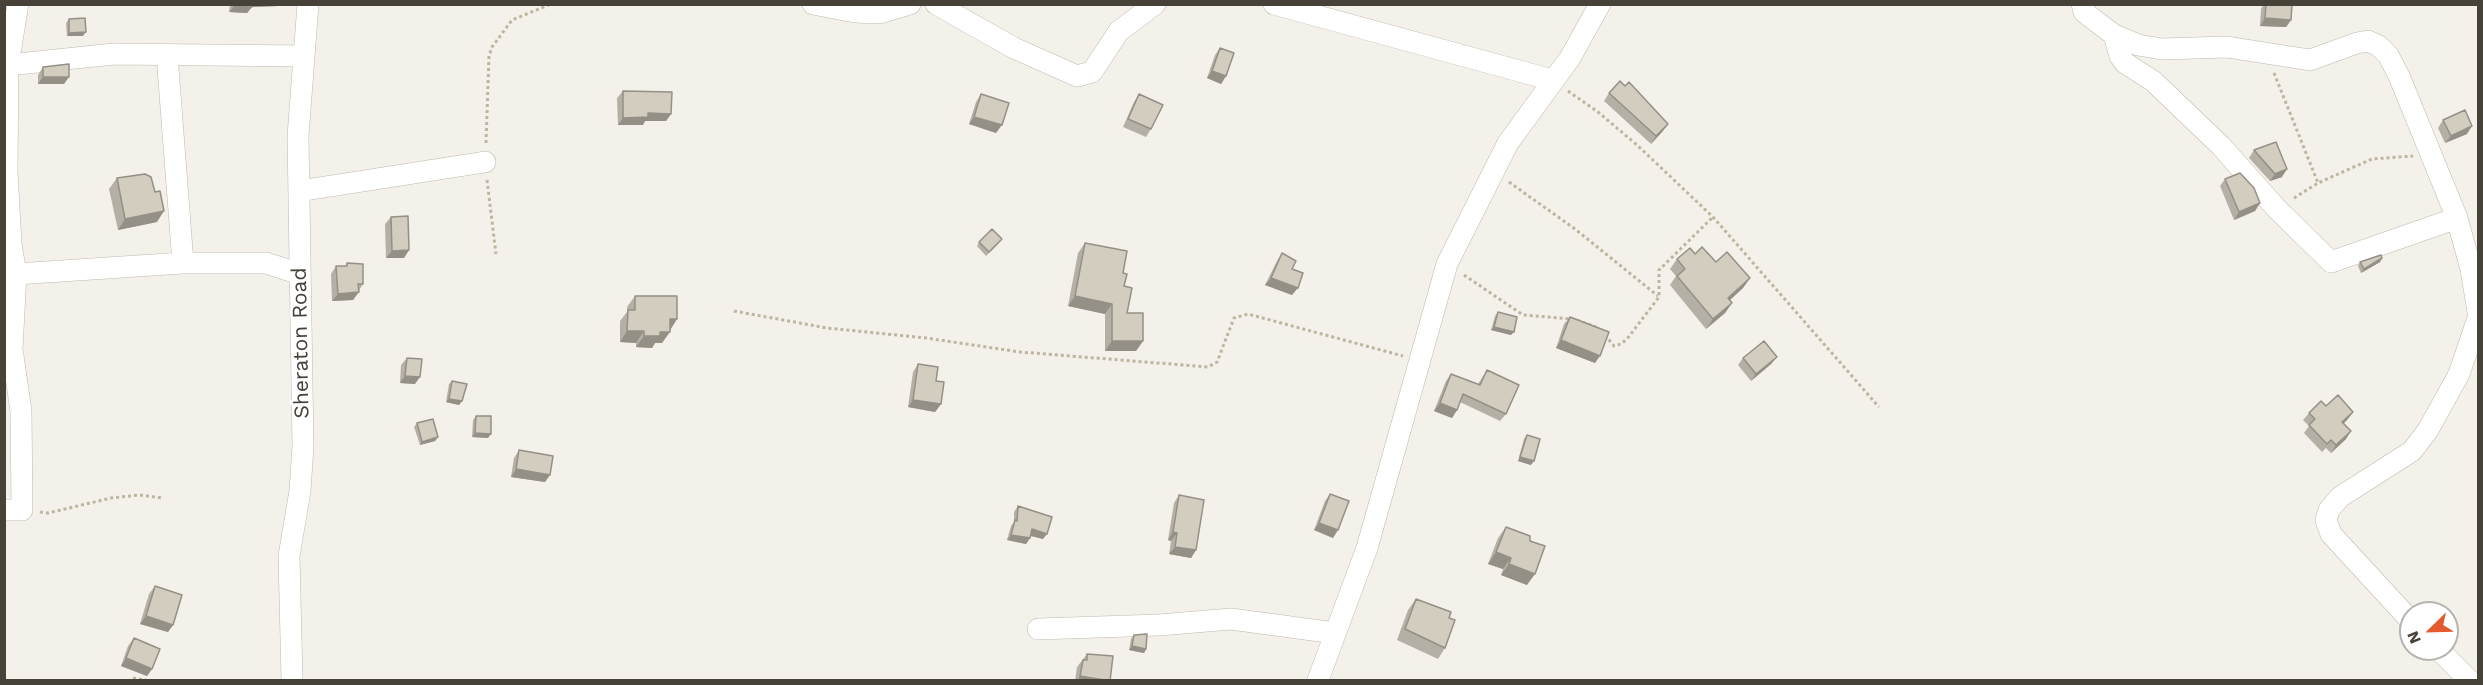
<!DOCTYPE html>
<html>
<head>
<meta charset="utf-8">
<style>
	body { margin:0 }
	#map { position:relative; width:2483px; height:685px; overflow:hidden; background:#f3f1e9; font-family:"Work Sans",sans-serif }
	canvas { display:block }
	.frame { position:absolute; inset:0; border:6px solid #464238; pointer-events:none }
	.north { position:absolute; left:2399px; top:601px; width:60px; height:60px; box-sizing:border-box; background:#fff; border:2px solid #b5b3af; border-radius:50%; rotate:247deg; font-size:16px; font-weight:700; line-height:24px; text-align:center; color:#464238 }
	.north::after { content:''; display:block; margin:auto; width:21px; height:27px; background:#e35a2f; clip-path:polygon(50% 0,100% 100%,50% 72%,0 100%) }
</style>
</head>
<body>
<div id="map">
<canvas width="2483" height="685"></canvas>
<div class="frame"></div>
<div class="north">N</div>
</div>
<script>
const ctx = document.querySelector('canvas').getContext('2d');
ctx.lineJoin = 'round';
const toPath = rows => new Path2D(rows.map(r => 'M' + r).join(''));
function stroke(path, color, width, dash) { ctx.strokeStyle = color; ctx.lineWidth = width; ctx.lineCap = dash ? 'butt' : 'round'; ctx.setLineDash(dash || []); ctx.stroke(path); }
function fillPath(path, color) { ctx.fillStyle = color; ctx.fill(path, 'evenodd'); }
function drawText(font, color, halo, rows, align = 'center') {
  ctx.font = font + ' "Work Sans",sans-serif'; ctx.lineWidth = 5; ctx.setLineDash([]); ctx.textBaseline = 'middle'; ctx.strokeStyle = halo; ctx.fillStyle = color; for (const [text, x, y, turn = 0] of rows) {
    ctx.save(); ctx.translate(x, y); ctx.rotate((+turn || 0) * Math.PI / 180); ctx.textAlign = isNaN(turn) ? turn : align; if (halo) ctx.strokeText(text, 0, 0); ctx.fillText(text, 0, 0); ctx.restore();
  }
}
const path = toPath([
	[2274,73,2318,183],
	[1568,91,1598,112,1637,145,1713,217,1879,407],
	[486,143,489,56,492,47,512,20,551,4],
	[487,180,496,254],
	[1509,182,1575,229,1658,296],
	[2294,198,2318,183,2372,159,2413,156],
	[1464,275,1523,315,1571,319],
	[734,311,827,328,926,338,1020,352,1208,367,1217,362,1234,318,1248,314,1403,356],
	[1577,320,1596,327],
	[1605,335,1614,346,1621,344,1627,339,1659,297,1659,270,1713,217],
	[40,512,48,513,111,498,140,495,162,498],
	[133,678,146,680]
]);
const minor = toPath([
	[813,4,855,12,880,13,910,4],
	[936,4,1014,48,1077,76,1092,72,1119,31,1155,4],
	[1274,4,1552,80],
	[2082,4,2084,12,2114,35,2138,45,2162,49,2227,47,2310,60,2357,43,2368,41,2379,46,2388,55,2399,76,2457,218,2471,269,2478,312],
	[2114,35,2120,56,2125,63,2153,81,2221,146,2277,209,2331,262,2457,218],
	[167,55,183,263],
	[8,65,18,4],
	[299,191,485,162],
	[16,274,183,263,266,263,300,274],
	[4,510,22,510,21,411,12,349,16,274,11,244,7,171,8,65,114,54,304,56],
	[2411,621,2331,534,2326,520,2329,510,2340,497,2412,451,2428,430,2459,374,2478,318],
	[1038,629,1159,625,1231,619,1335,633],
	[2438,649,2469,680],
	[292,680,289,556,300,491,303,446,298,136,308,4],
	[1318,680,1367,548,1447,264,1508,143,1570,58,1600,4]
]);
const wall = toPath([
	[230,4,279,4,278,6,252,7,247,13,229,12],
	[2264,4,2292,4,2291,20,2286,27,2260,26,2261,9],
	[69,19,83,36,67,36,66,23],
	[1220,48,1226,76,1221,84,1207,78,1215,55],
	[43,67,64,84,38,84,38,75],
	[1625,86,1668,124,1662,132,1651,144,1604,101,1609,93],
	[623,91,671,114,666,121,645,121,643,125,618,125,617,98],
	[981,94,996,133,969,124,976,102],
	[1139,94,1151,129,1146,137,1123,127,1134,102],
	[2443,120,2467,134,2445,143,2438,128],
	[2254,150,2282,177,2270,181,2249,158],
	[117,178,157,222,118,230,109,189],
	[2225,179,2260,203,2255,211,2234,220,2220,186],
	[391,217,409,250,404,258,386,258,385,224],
	[979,242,999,243,986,256,977,246],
	[1085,243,1123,273,1127,313,1143,341,1136,351,1105,351,1105,314,1068,306,1078,253],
	[1282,253,1292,269,1292,295,1265,285,1277,261],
	[1695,254,1750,278,1743,288,1730,300,1732,303,1725,313,1706,329,1670,285,1676,276,1670,269,1677,259],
	[2382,258,2380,262,2361,273,2358,266,2360,262],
	[347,263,363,284,353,300,332,301,331,274,336,266,345,266],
	[635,296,677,319,662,343,655,343,652,348,636,347,636,343,620,342,620,321,627,312,627,307],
	[1498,312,1511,335,1491,330,1495,316],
	[1570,317,1595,363,1556,348,1564,324],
	[1777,357,1771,364,1751,381,1738,365,1743,358],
	[407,358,415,384,400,383,401,365],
	[918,364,936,381,941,404,935,412,908,407,913,372],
	[1487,370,1506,414,1500,421,1460,402,1457,410,1452,418,1434,411,1446,381,1451,374,1478,384],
	[452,381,462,401,459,405,446,402,449,384],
	[2353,412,2344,423,2346,439,2331,453,2326,448,2322,452,2304,433,2309,426,2303,420,2309,413],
	[476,416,488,438,472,437,473,420],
	[417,423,438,437,435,441,420,445,414,427],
	[1527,435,1531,465,1518,461,1524,439],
	[519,450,545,482,511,477,514,458],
	[1330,494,1333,538,1314,530,1325,501],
	[1179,495,1196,550,1191,558,1169,554,1171,541,1168,540,1174,503],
	[1018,506,1043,539,1030,536,1030,538,1026,544,1007,540,1011,526,1014,522,1014,512],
	[1506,527,1530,541,1527,585,1501,575,1503,569,1488,564,1498,538],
	[155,586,173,625,168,632,140,624,149,594],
	[1416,599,1449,618,1445,648,1438,659,1397,640,1408,610],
	[1134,635,1146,649,1144,653,1129,650,1131,639],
	[134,638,152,669,147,676,121,666,128,646],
	[1087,654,1110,681,1075,681,1077,667]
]);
const shadedWall = toPath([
	[250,4,279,4,278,6,252,7,247,13,229,12,234,6],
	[2265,18,2291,20,2286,27,2260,26],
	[86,32,83,36,67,36,69,33],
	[1212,71,1226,76,1221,84,1207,78],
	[43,77,69,77,64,84,38,84],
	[648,113,671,114,666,121,645,121,643,125,618,125,623,118],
	[974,117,1002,125,996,133,969,124],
	[1668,124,1662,132,1651,144,1656,136],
	[2472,126,2467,134,2445,143,2451,136],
	[2287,169,2282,177,2270,181,2275,174],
	[2260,203,2255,211,2234,220,2239,212],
	[164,211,157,222,118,230,125,219],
	[409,250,404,258,386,258,392,251],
	[2382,258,2380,262,2361,273,2364,269],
	[1271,278,1298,288,1292,295,1265,285],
	[1750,278,1743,288,1721,308,1728,298],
	[359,292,353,300,332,301,338,294],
	[1075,296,1112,304,1105,314,1068,306],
	[1732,303,1725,313,1706,329,1713,319],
	[670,319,677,319,670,330],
	[1494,327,1514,332,1511,335,1491,330],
	[627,331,644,331,636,343,620,342],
	[660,332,670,332,662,343,655,343,652,348,636,347,644,336],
	[1561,340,1600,356,1595,363,1556,348],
	[1112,341,1143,341,1136,351,1105,351],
	[1777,357,1771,364,1751,381,1756,374],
	[405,376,420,377,415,384,400,383],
	[449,399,462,401,459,405,446,402],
	[913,400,941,404,935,412,908,407],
	[1440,403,1457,410,1452,418,1434,411],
	[2353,412,2348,419,2337,430,2342,422],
	[2351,431,2346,439,2331,453,2336,445],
	[475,433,491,434,488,438,472,437],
	[438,437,435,441,420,445,422,442],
	[1520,457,1534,461,1531,465,1518,461],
	[516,469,550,475,545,482,511,477],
	[1319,523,1338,530,1333,538,1314,530],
	[1032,529,1047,534,1043,539,1028,535],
	[1173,532,1177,533,1171,541,1168,540],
	[1011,535,1030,538,1026,544,1007,540],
	[1175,547,1196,550,1191,558,1169,554],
	[1496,552,1511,558,1503,569,1488,564],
	[1509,564,1535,574,1527,585,1501,575],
	[146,616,173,625,168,632,140,624],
	[1132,646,1146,649,1144,653,1129,650],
	[126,658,152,669,147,676,121,666],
	[1080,676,1110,681,1077,681]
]);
const building = toPath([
	[234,4,252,4,252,7,234,6,234,4],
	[2266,4,2292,4,2291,20,2265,18,2266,4],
	[85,18,86,32,69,33,69,19,85,18],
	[1220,48,1234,53,1226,76,1212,71,1220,48],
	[69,64,69,77,43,77,43,67,69,64],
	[1620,81,1625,86,1629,82,1668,124,1656,136,1609,93,1620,81],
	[623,91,672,92,671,114,648,113,648,117,623,118,623,91],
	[981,94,1009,103,1002,125,974,117,981,94],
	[1139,94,1163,105,1151,129,1128,119,1139,94],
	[2465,110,2472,126,2451,136,2443,120,2465,110],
	[2276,142,2287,169,2275,174,2254,150,2276,142],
	[2240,173,2254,188,2260,203,2239,212,2225,179,2240,173],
	[145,174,151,177,155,192,160,191,164,211,125,219,117,178,145,174],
	[408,216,409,250,392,251,391,217,408,216],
	[992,229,1002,239,989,252,979,242,992,229],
	[1085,243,1127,251,1123,273,1127,274,1124,286,1132,288,1127,313,1143,313,1143,341,1112,341,1112,304,1075,296,1085,243],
	[1702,247,1716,262,1727,252,1750,278,1728,298,1732,303,1713,319,1677,276,1685,269,1677,259,1690,248,1695,254,1702,247],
	[1282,253,1296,261,1292,269,1303,273,1298,288,1271,278,1282,253],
	[2381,255,2382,258,2364,269,2360,262,2381,255],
	[347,263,363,264,363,284,358,284,359,292,338,294,336,266,347,266,347,263],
	[635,296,677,296,677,319,670,319,670,332,660,332,660,336,644,336,644,331,627,331,628,310,635,310,635,296],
	[1498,312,1517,317,1514,332,1494,327,1498,312],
	[1570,317,1609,332,1600,356,1561,340,1570,317],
	[1764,341,1777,357,1756,374,1743,358,1764,341],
	[407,358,422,359,420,377,405,376,407,358],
	[918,364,938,367,936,381,944,382,941,404,913,400,918,364],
	[1487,370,1519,385,1506,414,1463,394,1457,410,1440,403,1451,374,1480,385,1487,370],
	[452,381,467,384,462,401,449,399,452,381],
	[2338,395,2353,412,2342,422,2351,431,2336,445,2331,440,2327,444,2309,425,2315,419,2309,413,2321,401,2326,406,2338,395],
	[476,416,491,416,491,434,475,433,476,416],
	[433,419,438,437,422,442,417,423,433,419],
	[1527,435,1540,439,1534,461,1520,457,1527,435],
	[519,450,553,456,550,475,516,469,519,450],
	[1330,494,1349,501,1338,530,1319,523,1330,494],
	[1179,495,1204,500,1196,550,1175,547,1177,533,1173,532,1179,495],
	[1018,506,1052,517,1047,534,1032,529,1030,538,1011,535,1015,520,1017,521,1018,506],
	[1506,527,1530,536,1530,541,1545,546,1535,574,1509,564,1511,558,1496,552,1506,527],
	[155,586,182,595,173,625,146,616,155,586],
	[1416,599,1451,612,1449,618,1455,620,1445,648,1405,629,1416,599],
	[1147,634,1146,649,1132,646,1134,635,1147,634],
	[134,638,160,649,152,669,126,658,134,638],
	[1087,654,1113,656,1110,681,1080,676,1083,660,1087,660,1087,654]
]);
const streetNames = [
	["Sheraton Road",301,343,-91]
];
stroke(minor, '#bdb9ad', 22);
stroke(path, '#beb59f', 3, [3, 3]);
stroke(minor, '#fff', 21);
fillPath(wall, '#b5b0a5');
fillPath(shadedWall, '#949086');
fillPath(building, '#d3cdc0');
stroke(building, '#949086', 1.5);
drawText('21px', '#464238', '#fff', streetNames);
</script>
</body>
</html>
